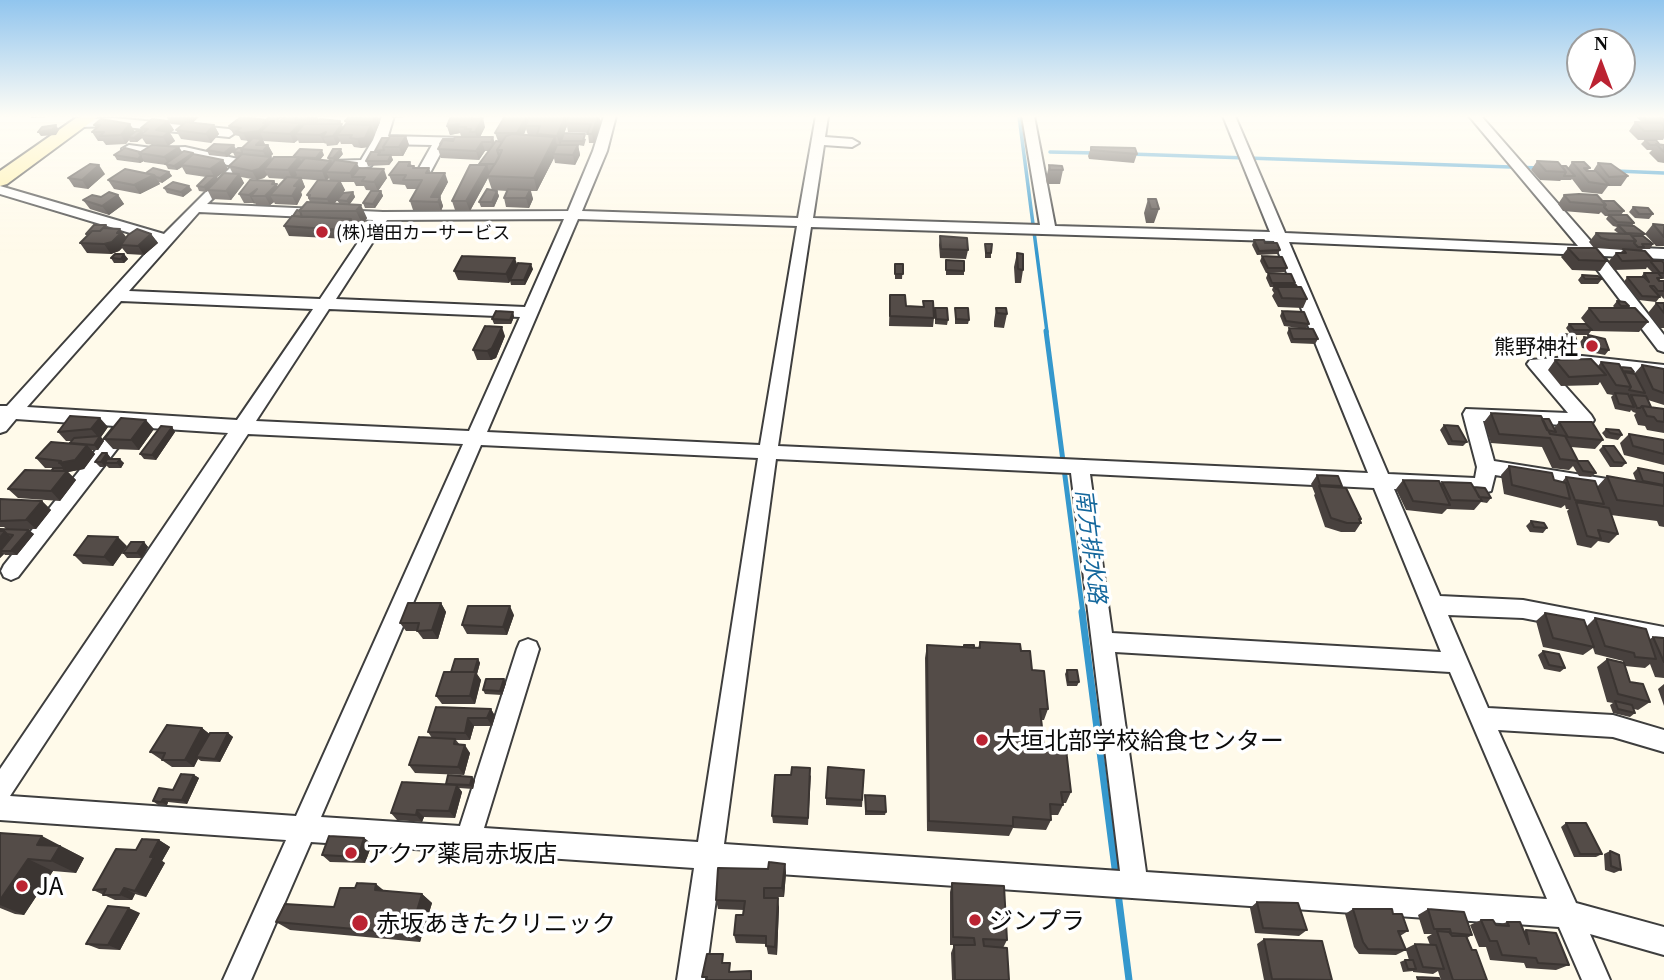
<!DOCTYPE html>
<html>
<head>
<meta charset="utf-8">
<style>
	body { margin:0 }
	#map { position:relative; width:1664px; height:980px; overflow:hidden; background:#fffaea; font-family:Georgia,serif }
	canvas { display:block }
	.north { position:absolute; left:1566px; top:28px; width:70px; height:70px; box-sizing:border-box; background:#fff; border:2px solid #9d9d9d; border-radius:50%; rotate:0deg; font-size:19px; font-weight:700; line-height:28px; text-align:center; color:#0b0b0b }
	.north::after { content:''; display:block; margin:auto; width:24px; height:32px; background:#bb2332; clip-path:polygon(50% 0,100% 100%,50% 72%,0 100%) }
</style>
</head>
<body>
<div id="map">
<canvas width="1664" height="980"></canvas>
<div class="north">N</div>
</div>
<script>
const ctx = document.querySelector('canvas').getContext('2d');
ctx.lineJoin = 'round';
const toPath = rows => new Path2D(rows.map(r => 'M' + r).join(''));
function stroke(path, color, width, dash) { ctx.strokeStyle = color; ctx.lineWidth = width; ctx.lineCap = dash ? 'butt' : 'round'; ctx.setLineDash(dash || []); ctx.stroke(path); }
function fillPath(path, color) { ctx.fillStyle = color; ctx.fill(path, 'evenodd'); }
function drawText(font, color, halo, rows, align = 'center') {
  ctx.font = font + ' Georgia,"Noto Sans JP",serif'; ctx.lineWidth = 7; ctx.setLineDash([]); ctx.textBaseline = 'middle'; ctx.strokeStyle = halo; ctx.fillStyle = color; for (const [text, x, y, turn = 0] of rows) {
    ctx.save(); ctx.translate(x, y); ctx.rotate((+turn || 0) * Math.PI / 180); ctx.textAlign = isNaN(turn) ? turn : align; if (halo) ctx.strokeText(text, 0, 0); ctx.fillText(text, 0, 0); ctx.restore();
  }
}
const streamFar2 = toPath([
	[1019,116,1047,332],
	[1050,152,1095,153],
	[1130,154,1540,168],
	[1616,171,1664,173]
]);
const streamFar1 = toPath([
	[1046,331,1083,614]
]);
const stream = toPath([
	[1082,612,1116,876],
	[1118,893,1129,980]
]);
const minor = toPath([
	[382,116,394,116,388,136,466,138,473,142,466,146,445,145,430,173,425,174,418,170,432,145,384,144,371,166,352,170,327,168,325,165,332,161,361,160,373,140,382,116],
	[604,116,616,116,607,151,582,211,798,218,816,116,828,116,825,137,852,139,859,143,852,147,824,145,813,218,1040,225,1022,116,1034,116,1055,226,1270,232,1223,116,1235,116,1285,233,1578,246,1469,116,1481,116,1595,246,1664,249,1664,259,1603,256,1664,335,1664,352,1658,350,1586,255,1289,242,1388,474,1475,478,1477,467,1463,414,1466,409,1568,413,1530,368,1527,364,1530,360,1582,356,1664,365,1664,377,1582,368,1550,369,1591,415,1594,420,1591,425,1585,426,1483,421,1494,461,1664,488,1664,502,1495,475,1491,491,1484,493,1394,489,1440,596,1523,600,1664,627,1664,645,1523,618,1448,615,1488,708,1613,715,1664,730,1664,752,1613,737,1498,730,1576,903,1664,927,1664,955,1590,934,1610,980,1582,980,1559,927,720,870,705,980,677,980,694,868,311,842,251,980,223,980,286,840,0,820,0,769,228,433,134,427,18,577,11,580,4,577,1,571,4,565,115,426,16,419,6,431,0,433,0,406,7,406,157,241,0,194,0,186,164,234,232,166,185,155,152,156,129,153,122,149,129,145,152,148,185,147,247,161,249,164,207,204,383,212,568,211,593,151,604,116],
	[199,212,373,220,320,299,129,291,199,212],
	[564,219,525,307,336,299,387,220,564,219],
	[578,219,797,226,760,445,487,432,578,219],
	[811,227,1274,241,1368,473,778,446,811,227],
	[121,301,313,309,237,420,27,407,121,301],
	[329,309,520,317,469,431,256,421,329,309],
	[248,434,463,444,296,816,10,796,248,434],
	[481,445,758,458,698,842,484,828,539,649,536,642,528,639,520,642,517,649,460,826,321,817,481,445],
	[776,459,1071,473,1120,871,724,844,776,459],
	[1090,474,1374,488,1441,652,1112,633,1090,474],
	[1115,652,1450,672,1547,899,1146,872,1115,652],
	[114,118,229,129,235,133,229,137,114,126,80,127,74,123,80,119,114,118]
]);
const secondary = toPath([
	[79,116,99,116,7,184,0,186,0,171,79,116]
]);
const wall = toPath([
	[30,116,51,116,50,117,31,118],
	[68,116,82,116,79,118,69,117],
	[166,116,199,117,192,123,214,125,219,134,211,143,181,139,176,130,182,125,171,124],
	[363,116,382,116,378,116,380,122,376,131,374,131,375,134,368,147,361,148,354,147,352,144,341,144,340,141,337,145,327,146,326,143,299,143,298,140,294,143,264,141,263,140,265,145,268,145,273,154,270,157,272,160,324,155,320,160,329,161,328,158,343,154,337,161,387,178,378,191,366,190,364,186,356,186,354,182,341,182,345,190,335,203,339,203,337,200,353,192,355,197,350,204,367,218,363,225,353,225,355,228,348,239,289,236,284,226,300,211,310,202,307,195,330,181,329,178,326,181,302,179,305,187,301,192,302,195,297,205,275,204,274,202,270,205,256,205,255,203,244,203,239,194,274,181,278,187,285,179,269,178,267,175,264,178,257,180,241,177,244,183,231,200,212,199,208,191,206,192,199,191,197,186,206,177,186,174,182,167,177,170,168,169,166,165,144,162,144,161,140,163,117,160,114,155,140,152,182,153,223,160,228,169,217,177,218,179,233,174,229,166,239,157,235,157,233,152,242,148,249,141,241,140,239,136,234,135,229,126,266,120,340,121,343,127,346,124,345,121,361,117],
	[392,116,422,116,392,118],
	[1635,116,1658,116,1664,119,1664,138,1663,140,1638,140,1629,131,1635,122,1642,122],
	[475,118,485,127,480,137,495,143,498,141,495,133,528,120,567,120,601,122,594,143,589,143,588,133,568,132,567,126,564,133,586,139,584,146,578,145,580,155,575,165,555,163,554,158,537,191,531,191,533,199,529,208,506,207,504,198,507,191,492,190,497,191,499,196,494,207,481,207,479,202,492,190,488,178,470,211,455,210,452,201,480,165,479,164,489,151,485,151,479,160,441,158,438,149,440,145,440,144,454,139,468,137,467,136,461,136,460,133,450,135,447,126],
	[526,129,528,135,537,135,537,136,524,135],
	[101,119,135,131,142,131,143,133,144,132,141,128,168,121,174,130,170,133,175,141,168,146,146,144,142,138,137,142,130,142,129,140,126,144,106,145,103,141,98,141,92,132,96,129,94,125],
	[406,136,409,145,403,156,391,156,393,160,389,165,368,166,366,161,375,152,375,151,389,138],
	[1645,140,1664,145,1664,163,1658,162,1649,153,1652,150,1647,150,1641,144],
	[1091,147,1137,154,1134,163,1089,159,1088,156],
	[236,149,227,157,209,155,207,150],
	[1537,161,1568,168,1572,162,1590,168,1587,171,1593,171,1598,163,1628,176,1621,186,1608,186,1602,194,1582,192,1572,179,1571,180,1561,180,1560,181,1540,180,1531,170],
	[410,162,412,166,414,166,415,168,429,168,431,173,448,182,440,197,443,206,441,211,413,210,410,201,417,189,407,189,405,185,393,184,389,175],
	[1049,165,1063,170,1060,184,1047,184,1046,179],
	[79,172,105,174,88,189,74,187,68,178],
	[169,172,172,176,162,183,159,182,160,184,140,194,114,189,108,180,146,173],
	[164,188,192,190,183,197,167,193],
	[381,191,383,196,375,208,365,208,363,203],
	[118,195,124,204,109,215,90,209,83,200],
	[1564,195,1602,201,1624,211,1621,215,1634,223,1632,226,1645,234,1643,236,1653,244,1650,249,1643,249,1641,251,1653,260,1652,261,1663,262,1664,261,1664,279,1661,278,1659,281,1664,281,1664,299,1661,296,1658,296,1660,297,1656,302,1639,300,1624,282,1627,277,1641,277,1644,273,1653,273,1647,267,1646,269,1614,270,1608,262,1616,253,1620,253,1623,250,1596,248,1607,261,1600,271,1572,270,1561,257,1568,248,1594,248,1589,242,1596,233,1618,233,1614,230,1617,227,1613,226,1606,219,1608,216,1605,216,1601,212,1599,214,1563,211,1558,204],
	[1148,199,1159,209,1154,223,1146,223,1144,213],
	[1633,207,1653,214,1649,219,1635,218,1629,212],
	[1653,224,1664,225,1664,246,1656,246,1645,234],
	[106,225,109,228,126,237,151,234,158,243,144,255,127,254,122,248,119,251,111,254,87,253,80,243,87,236,86,234],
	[940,236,968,250,966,259,940,258,939,245],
	[1254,240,1265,243,1280,250,1278,254,1257,255,1252,245],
	[985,244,991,253,991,258,985,258],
	[1017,253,1023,270,1021,283,1015,283,1014,267],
	[124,254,128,259,124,263,114,263,111,258],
	[1262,256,1287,268,1285,272,1266,273,1260,261],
	[946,260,964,271,964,275,946,275],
	[895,264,903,264,902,279,895,279],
	[517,265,533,269,525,285,511,285,510,281,509,283,458,280,454,271],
	[1268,273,1295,283,1294,285,1307,299,1303,308,1278,307,1272,296,1274,293,1272,290,1273,287,1270,287,1266,278],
	[1582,275,1602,279,1598,284,1581,284,1578,280],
	[890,295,906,306,923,307,923,301,934,318,933,327,889,326],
	[1617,301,1629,306,1627,308,1648,322,1639,332,1591,331,1588,335,1571,335,1566,328,1569,324,1586,324,1581,318,1589,308,1615,308,1613,306],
	[1656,303,1664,303,1664,328,1660,328,1648,313],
	[935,308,948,320,947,325,935,324],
	[955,308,969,320,968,324,955,324],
	[996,308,1007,314,1004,328,994,327,994,322],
	[1282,311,1309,324,1306,329,1284,326,1280,316],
	[513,312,514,317,511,324,494,324,492,319],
	[1289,328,1318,339,1315,344,1291,343,1287,333],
	[1565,334,1577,342,1573,346,1563,345,1561,339],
	[1588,335,1609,350,1605,355,1590,352,1588,349,1582,348,1580,342,1584,337,1587,338],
	[505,336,496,358,491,360,477,360,473,350],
	[1555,360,1598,366,1601,362,1621,367,1634,372,1632,374,1634,374,1642,365,1664,369,1664,405,1648,400,1651,407,1664,409,1664,433,1647,430,1645,426,1638,425,1634,415,1636,413,1633,412,1631,410,1630,412,1615,409,1611,397,1613,395,1607,394,1600,382,1598,385,1561,386,1548,370],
	[1491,413,1542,419,1554,428,1559,422,1603,440,1595,449,1571,447,1578,461,1596,473,1591,477,1579,476,1573,466,1569,470,1552,468,1542,447,1491,443,1484,422],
	[1444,425,1467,442,1463,446,1448,445,1440,430],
	[108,427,101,437,104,441,98,450,92,450,95,454,84,469,68,472,76,480,60,501,18,498,8,489,52,471,53,468,45,468,36,458,70,443,72,441,66,441,58,432],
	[172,427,175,432,156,460,144,459,140,454],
	[154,429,139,450,113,449,104,439],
	[1606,429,1622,435,1618,440,1606,438,1602,433],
	[1629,434,1664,440,1664,465,1624,455,1620,443],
	[1603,446,1626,463,1622,467,1610,467,1599,450],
	[107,453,111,459,124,463,121,468,109,468,106,465,105,467,100,467,95,462],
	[1509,466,1562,482,1566,477,1597,487,1607,476,1636,481,1633,473,1638,468,1664,473,1664,527,1659,526,1657,521,1611,515,1618,534,1609,543,1598,541,1591,548,1577,545,1567,511,1569,509,1566,509,1565,505,1561,508,1504,494,1501,475],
	[1317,475,1342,486,1341,487,1361,519,1360,521,1361,523,1355,532,1341,532,1325,527,1314,495,1315,494,1311,484],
	[1403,480,1440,484,1442,482,1474,487,1491,498,1487,503,1481,502,1474,510,1447,509,1442,514,1406,510,1396,489],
	[0,499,42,501,51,510,36,529,20,529,34,534,17,555,5,555,4,554,0,558,0,529,6,529,4,527,0,527],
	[1531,521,1547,528,1543,533,1530,532,1526,526],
	[144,542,148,547,142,558,127,558,123,553],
	[127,546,113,566,83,564,74,555],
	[441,603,446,612,438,639,423,639,417,631,406,631,400,623],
	[1545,613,1587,626,1595,618,1650,639,1653,637,1664,638,1664,678,1655,677,1650,664,1645,668,1625,666,1630,682,1650,702,1638,710,1634,709,1635,713,1630,717,1613,713,1610,705,1613,703,1607,702,1597,667,1607,659,1623,662,1623,661,1595,654,1593,648,1583,655,1543,647,1536,621],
	[514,615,507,635,467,634,462,625],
	[980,642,1021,651,1032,670,1048,709,1044,720,1042,720,1044,748,1071,792,1066,803,1063,803,1063,805,1058,815,1051,815,1051,820,1046,830,1013,828,1009,836,927,831,925,658,927,645,978,648],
	[1543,651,1565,668,1560,672,1544,669,1538,655],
	[478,659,480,663,477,674,481,680,475,704,442,704,436,696,451,672],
	[1067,670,1079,682,1077,686,1067,686,1065,674],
	[504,679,506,683,502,695,485,694,483,690],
	[1664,684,1664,706,1658,689],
	[491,709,495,716,492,726,474,726,470,740,456,740,460,745,470,753,464,775,415,773,409,765,432,738,428,732],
	[202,728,209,734,228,733,233,737,220,762,201,761,198,759,194,767,172,767,150,752],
	[864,770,862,807,826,805,826,798],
	[194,775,199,778,187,804,168,802,167,805,158,805,153,801,173,790],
	[811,775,808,825,773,823,772,816],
	[475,780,473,789,459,788,462,792,455,818,424,817,422,822,397,820,391,813,446,785],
	[865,795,886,812,885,815,865,815],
	[1566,823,1602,854,1596,857,1574,857,1561,827],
	[0,833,66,849,84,858,76,873,53,871,24,915,15,914,0,908],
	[364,838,372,844,365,863,330,862,322,855],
	[159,840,170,847,162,861,165,863,146,897,135,894,132,900,115,900,93,890,136,850],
	[1610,851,1621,870,1614,873,1605,870,1604,854],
	[785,864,786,873,784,897,766,897,766,898,779,907,777,955,768,954,766,944,736,943,734,935,743,915,744,910,718,909,716,900,768,869],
	[952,883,1007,940,1003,948,1009,980,952,980,951,953,954,945,958,945,950,945,950,892],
	[385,891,422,894,432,903,420,942,290,930,276,922,334,907],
	[1257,902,1307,930,1299,936,1255,933,1250,908],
	[1353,909,1393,914,1408,931,1400,936,1405,949,1415,944,1430,945,1427,937,1432,934,1424,934,1418,915,1428,909,1472,935,1467,938,1472,950,1487,980,1441,980,1438,971,1433,974,1413,972,1413,971,1403,972,1400,962,1405,960,1409,960,1406,950,1396,955,1359,954,1354,947,1345,914],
	[140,913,120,950,99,949,86,944],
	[1481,920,1496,925,1499,925,1507,922,1524,931,1526,930,1569,965,1556,970,1526,968,1524,963,1490,960,1486,947,1479,947,1470,925],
	[1264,939,1332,980,1264,980,1257,944]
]);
const shadedWall = toPath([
	[185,116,198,116,199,117,189,126,184,117],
	[311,116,317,116,319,121,310,129,306,120],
	[375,116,378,116,380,122,376,131,372,122],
	[527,116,529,124,525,126,526,129,520,142,517,133],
	[565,116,568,123,566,123,567,126,560,145,557,136],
	[598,116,599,116,601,122,594,143,592,134],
	[483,118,485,127,478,141,475,132],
	[267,120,272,129,260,132,266,147,268,145,273,154,267,160,263,151,256,145,261,140,248,142,243,133],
	[168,121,174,130,170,133,175,141,168,146,163,137,156,130],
	[340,121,346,133,337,135,340,141,337,145,333,136,334,127],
	[301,123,305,132,295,134,298,140,294,143,290,134],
	[130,124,136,133,128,137,129,140,126,144,121,135],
	[459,124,458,127,460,133,450,135,447,126],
	[56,125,59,130,56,135,41,136,38,132],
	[214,125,219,134,211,143,206,134],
	[371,125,375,134,368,147,361,148,357,139],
	[142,131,144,135,140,135,142,138,137,142,134,138],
	[326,132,323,137,326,143,325,144,320,135],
	[406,136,409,145,403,156,399,147],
	[493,137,496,146,493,151,491,142],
	[555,137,558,150,553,154,554,158,537,191,534,178],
	[482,142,485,151,479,160,476,151],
	[234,145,236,149,227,157,224,153],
	[578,145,580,155,575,165,573,155],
	[179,147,185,156,170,166,164,157],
	[341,149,343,154,335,163,333,158],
	[322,150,324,155,318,162,316,158],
	[193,153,196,158,181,165,182,167,177,170,174,166],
	[391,155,393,160,389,165,388,161],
	[141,156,144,161,140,163,138,159],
	[271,157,276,166,264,169,267,175,264,178,257,180,252,171],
	[299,157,304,167,295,170,297,175,293,180,288,170],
	[223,160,228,169,217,177,219,181,206,192,204,187,215,178,210,169],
	[331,161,335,170,326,172,329,178,326,181,322,171],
	[357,163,361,172,352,177,354,182,350,173],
	[99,165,105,174,88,189,82,180],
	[487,165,490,174,470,211,466,201],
	[384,169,387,178,378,191,374,182],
	[169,172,172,176,162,183,160,178],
	[445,173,448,182,437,202,431,197],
	[239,174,244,183,231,200,226,191],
	[154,175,160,184,140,194,134,185],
	[301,178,305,187,301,192,302,195,297,205,292,196,294,186],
	[274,181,281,193,270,195,274,202,270,205,265,196],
	[340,181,345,190,331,208,327,199],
	[189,186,192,190,183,197,181,192],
	[257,189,251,196,255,203,254,204,249,195],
	[530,190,533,199,529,208,526,198],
	[381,191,383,196,375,208,373,204],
	[497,191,499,196,494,207,492,202],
	[353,192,355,197,349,205,347,201],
	[118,195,124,204,109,215,102,206],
	[440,197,443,206,441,211,438,202],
	[361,205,367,218,363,225,356,211],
	[351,219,355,228,348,239,343,230],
	[120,229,127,238,121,245,122,248,119,251,111,254,104,244],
	[151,234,158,243,144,255,138,246],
	[124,254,128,259,124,263,121,259],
	[515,258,518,267,509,283,506,274],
	[531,264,533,269,525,285,524,280],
	[513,312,514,317,511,324,510,320],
	[502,327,505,336,496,358,491,360,487,351],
	[100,418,108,427,101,437,104,441,98,450,94,445,99,438,91,429],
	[146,420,154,429,139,450,131,440],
	[172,427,175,432,156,460,152,455],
	[87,445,95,454,84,469,68,472,76,480,60,501,51,491,64,469,59,463],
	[107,453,111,458,108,463,105,463,106,465,105,467,101,462],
	[120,459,124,463,121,468,117,463],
	[42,501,51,510,36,529,26,520],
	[29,530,34,534,17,555,11,551],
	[4,531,14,540,0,551,4,554,0,558,0,536],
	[118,537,127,546,113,566,104,557],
	[144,542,148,547,142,558,137,553],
	[441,603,446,612,438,639,432,630],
	[510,606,514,615,507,635,503,627],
	[478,659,480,663,477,674,481,680,475,704,470,696],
	[504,679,506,683,502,695,500,691],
	[491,709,495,716,492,726,487,718],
	[468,718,474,726,470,740,465,733],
	[202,728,211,735,196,757,198,759,194,767,185,760],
	[228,733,233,737,220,762,215,759],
	[465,745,470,753,464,775,458,767],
	[194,775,199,778,187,804,182,800],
	[472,777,475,780,473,789,470,785],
	[457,785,462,792,455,818,449,811],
	[163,799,168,802,167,805,161,802],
	[417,810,424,817,422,822,416,815],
	[42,836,84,858,76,873,51,861,37,845],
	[364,838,372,844,365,863,358,857],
	[159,840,170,847,162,861,165,863,146,897,135,891,150,857],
	[28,859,53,871,24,915,0,905,0,900],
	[785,864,786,873,784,897,782,888],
	[376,884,387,893,375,890],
	[124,888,135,894,132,900,120,895],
	[422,894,432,903,420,942,410,934],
	[778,898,779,907,777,955,775,947],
	[129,908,140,913,120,950,108,945]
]);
const building = toPath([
	[271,116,282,116,276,121,268,122,266,120,271,116],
	[285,116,298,116,295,120,296,123,280,121,285,116],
	[298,116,311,116,306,120,295,120,298,116],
	[363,116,375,116,372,122,345,121,349,117,361,117,363,116],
	[451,116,473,116,471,119,483,118,475,132,470,132,471,129,465,129,466,127,458,127,459,124,447,126,451,116],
	[505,116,527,116,517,133,495,133,505,116],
	[530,116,565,116,557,136,537,134,540,126,525,126,530,116],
	[568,116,598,116,592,134,587,134,591,124,566,123,568,116],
	[1642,116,1658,116,1664,119,1664,123,1650,123,1642,116],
	[241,117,267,120,263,123,267,123,259,131,243,133,236,131,241,128,229,126,241,117],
	[101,119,130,124,121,135,100,136,104,132,92,132,100,125,94,125,101,119],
	[152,119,168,121,156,130,169,132,163,137,140,135,148,129,141,128,152,119],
	[320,119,340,121,337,124,315,124,320,119],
	[272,121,301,123,290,134,260,132,272,121],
	[186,122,214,125,206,134,176,130,186,122],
	[1635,122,1661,123,1664,126,1664,131,1644,131,1635,122],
	[304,124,342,124,333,136,323,137,326,132,320,135,295,134,304,124],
	[346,124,371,125,365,138,357,139,350,138,352,135,337,135,346,124],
	[56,125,52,130,38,132,42,127,56,125],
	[136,131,142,131,134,138,128,137,136,131],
	[564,133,585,134,583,141,561,141,564,133],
	[512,134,555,137,534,178,487,176,498,159,502,150,497,150,506,136,512,134],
	[390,136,406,136,399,147,383,147,390,136],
	[455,137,493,137,491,142,482,142,476,151,438,149,443,140,453,141,455,137],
	[253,138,262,139,256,145,268,145,263,151,241,149,253,138],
	[382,138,389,138,383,147,384,150,375,151,382,138],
	[443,139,454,139,453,141,443,140,441,144,440,144,443,139],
	[1645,140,1656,140,1660,145,1650,145,1645,140],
	[496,141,502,142,497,150,499,156,495,164,479,164,496,141],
	[214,144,234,145,224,153,207,150,214,144],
	[1656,144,1664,145,1664,152,1656,144],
	[152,145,179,147,164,157,139,153,152,145],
	[557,145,578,145,573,155,553,154,557,145],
	[1091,147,1135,148,1137,154,1091,150,1091,147],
	[125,148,140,152,139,153,141,156,138,159,114,155,125,148],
	[238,148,242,148,241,149,242,152,241,153,233,152,238,148],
	[300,149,322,150,316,158,293,157,300,149],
	[333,149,341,149,333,158,328,158,333,149],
	[184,151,193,153,174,166,165,164,184,151],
	[371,152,380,152,378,155,391,155,388,161,366,161,371,152],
	[193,154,223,160,210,169,181,165,193,154],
	[242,154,271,157,259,169,252,171,229,166,242,154],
	[274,157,299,157,288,170,264,169,274,157],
	[305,158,331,161,322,171,295,170,305,158],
	[335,160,357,163,350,173,326,172,335,160],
	[1537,161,1558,162,1566,172,1546,171,1537,161],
	[399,162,410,162,408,166,414,166,413,168,429,168,426,173,445,173,431,197,440,197,438,202,410,201,422,180,403,180,406,175,389,175,399,162],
	[1572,162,1584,162,1590,168,1584,168,1587,171,1596,171,1609,185,1589,182,1572,162],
	[1598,163,1611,164,1628,176,1609,177,1598,163],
	[90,164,99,165,82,180,68,178,90,164],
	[470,165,487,165,466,201,452,201,470,165],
	[1049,165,1062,166,1063,170,1050,170,1049,165],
	[1562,166,1566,166,1575,176,1564,176,1566,172,1562,166],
	[153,168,169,172,160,178,156,177,154,175,146,173,153,168],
	[359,168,384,169,374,182,362,181,365,177,352,177,359,168],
	[125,169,154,175,134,185,108,180,125,169],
	[224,173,239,174,226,191,207,190,224,173],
	[207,176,216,176,204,187,197,186,207,176],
	[287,177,301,178,294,186,298,186,292,196,270,195,287,177],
	[250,180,274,181,272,184,277,184,265,196,251,196,257,189,249,195,239,194,250,180],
	[318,180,340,181,327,199,309,198,310,195,307,195,318,180],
	[173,182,189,186,181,192,164,188,173,182],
	[487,189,497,191,492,202,479,202,487,189],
	[508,189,530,190,526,198,504,198,508,189],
	[371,191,381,191,373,204,363,203,371,191],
	[109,192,118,195,102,206,83,200,92,195,101,197,109,192],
	[353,192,347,201,337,200,343,193,353,192],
	[1579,194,1597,195,1606,205,1570,202,1564,195,1579,194],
	[1148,199,1156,199,1159,209,1151,209,1148,199],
	[1602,201,1614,201,1624,211,1608,211,1604,207,1606,205,1602,201],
	[307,202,361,205,356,211,299,211,307,202],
	[1633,207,1648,208,1653,214,1639,214,1633,207],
	[297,210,300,211,302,217,293,216,297,210],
	[1609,215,1627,215,1634,223,1617,222,1609,215],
	[292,216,351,219,343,230,284,226,292,216],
	[1653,224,1664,225,1664,237,1653,224],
	[94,225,106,225,100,231,92,231,89,234,86,234,94,225],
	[1618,225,1634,226,1645,234,1626,233,1618,225],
	[103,228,120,229,117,233,121,233,112,242,104,244,80,243,92,231,100,231,103,228],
	[137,229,151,234,138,246,121,245,128,235,137,229],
	[1596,233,1630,234,1636,241,1609,240,1601,238,1596,233],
	[940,236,967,238,968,250,941,249,940,236],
	[1632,236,1643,236,1653,244,1642,244,1644,247,1638,247,1634,243,1636,241,1632,236],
	[1254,240,1264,240,1265,243,1277,243,1280,250,1259,251,1254,240],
	[985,244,992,244,991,253,986,253,985,244],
	[1568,248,1596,248,1607,261,1579,260,1568,248],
	[1623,249,1645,251,1653,260,1622,261,1616,253,1626,253,1623,249],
	[1017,253,1023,254,1023,270,1018,269,1017,253],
	[115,254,124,254,121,259,111,258,115,254],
	[462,256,515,258,506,274,454,271,462,256],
	[1262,256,1282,257,1287,268,1268,268,1262,256],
	[946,260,964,261,964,271,946,270,946,260],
	[1652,261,1662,261,1664,263,1664,273,1660,273,1651,262,1652,261],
	[518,263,531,264,524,280,510,280,518,263],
	[895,264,903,264,903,274,895,274,895,264],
	[1268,273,1291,274,1295,283,1272,283,1268,273],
	[1644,273,1658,273,1662,278,1657,278,1659,281,1664,281,1664,291,1658,291,1654,286,1650,286,1660,297,1642,296,1627,277,1644,277,1649,282,1644,273],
	[1582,275,1598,276,1602,279,1585,279,1582,275],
	[1274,285,1296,285,1297,287,1277,287,1276,289,1274,285],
	[1277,287,1301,287,1307,299,1282,298,1277,287],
	[890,295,905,295,906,306,924,307,923,301,933,301,934,318,890,316,890,295],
	[1617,301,1625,302,1629,306,1621,306,1617,301],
	[1656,303,1664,303,1664,313,1656,303],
	[935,308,947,308,948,320,936,319,935,308],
	[955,308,968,308,969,320,956,319,955,308],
	[996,308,1006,308,1007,314,997,313,996,308],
	[1589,308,1635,308,1648,322,1600,322,1589,308],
	[496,311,513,312,510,320,492,319,496,311],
	[1282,311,1304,312,1309,324,1286,321,1282,311],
	[1569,324,1586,324,1592,330,1574,330,1569,324],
	[485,326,502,327,492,348,487,351,473,350,485,326],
	[1289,328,1313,329,1318,339,1293,339,1289,328],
	[1565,334,1575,336,1577,342,1567,340,1565,334],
	[1588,335,1605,339,1609,350,1594,348,1592,345,1586,344,1584,337,1589,338,1588,335],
	[1591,359,1606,375,1569,377,1555,360,1591,359],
	[1601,362,1619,364,1631,387,1616,385,1601,362],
	[1642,365,1664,369,1664,393,1653,389,1642,365],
	[1621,367,1631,368,1634,372,1623,371,1621,367],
	[1624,372,1635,374,1645,393,1629,390,1631,387,1624,372],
	[1615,393,1628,394,1634,407,1619,404,1615,393],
	[1631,395,1646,396,1651,407,1642,406,1640,408,1637,408,1631,395],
	[1642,406,1664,409,1664,422,1657,421,1654,417,1647,416,1642,406],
	[1491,413,1541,416,1550,434,1565,436,1578,461,1560,459,1550,438,1499,434,1491,413],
	[70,416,100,418,91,429,58,432,70,416],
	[121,418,146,420,131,440,104,439,121,418],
	[1542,419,1549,419,1556,432,1547,430,1542,419],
	[1559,422,1592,422,1603,440,1568,437,1559,422],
	[1444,425,1458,426,1467,442,1452,441,1444,425],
	[161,426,172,427,152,455,140,454,161,426],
	[1606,429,1619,430,1622,435,1610,433,1606,429],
	[1629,434,1664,440,1664,454,1633,446,1629,434],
	[100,436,94,445,70,443,74,438,100,436],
	[51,442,87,445,75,460,59,463,61,461,36,458,51,442],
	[1603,446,1614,446,1626,463,1614,462,1603,446],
	[102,453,107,453,101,462,95,462,102,453],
	[107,459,120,459,117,463,105,463,107,459],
	[1577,461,1588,461,1596,473,1583,471,1577,461],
	[1509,466,1552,473,1554,480,1566,483,1570,499,1512,485,1509,466],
	[53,468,65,468,63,471,52,471,53,468],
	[1638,468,1664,473,1664,485,1643,481,1638,468],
	[25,470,67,471,51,491,8,489,25,470],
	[1317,475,1338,476,1342,486,1320,485,1317,475],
	[1607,476,1664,486,1664,506,1617,500,1607,476],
	[1566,477,1595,481,1604,504,1575,500,1566,477],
	[1403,480,1439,481,1450,505,1413,501,1403,480],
	[1442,482,1471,483,1482,501,1451,500,1442,482],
	[1319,486,1346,488,1361,519,1359,519,1361,523,1347,523,1331,518,1319,486],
	[1474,487,1485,488,1491,498,1479,497,1474,487],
	[0,499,42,501,26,520,0,521,0,499],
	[1576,502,1609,508,1618,534,1598,530,1601,539,1587,536,1576,502],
	[1531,521,1544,523,1547,528,1534,527,1531,521],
	[0,529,29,530,11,551,0,551,13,535,7,534,4,531,0,531,0,529],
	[88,536,118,537,104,557,74,555,88,536],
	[131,542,144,542,137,553,123,553,131,542],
	[408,603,441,603,432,630,417,631,419,623,400,623,408,603],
	[468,606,510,606,503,627,462,625,468,606],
	[1545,613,1584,620,1594,647,1553,638,1545,613],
	[1595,618,1646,629,1656,659,1635,657,1634,653,1605,646,1595,618],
	[1653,637,1664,638,1664,662,1653,637],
	[980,642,1020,644,1021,651,1030,651,1032,670,1044,671,1048,709,1040,709,1044,748,1066,749,1071,792,1061,792,1063,805,1050,804,1051,820,1013,817,1013,826,929,821,927,645,980,648,980,642],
	[964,645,974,645,974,648,964,647,964,645],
	[1543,651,1559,654,1565,668,1549,665,1543,651],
	[455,659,478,659,474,672,451,672,455,659],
	[1607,659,1624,663,1630,682,1643,684,1650,702,1618,694,1607,659],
	[1067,670,1077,670,1079,682,1068,682,1067,670],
	[444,672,476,672,470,696,436,696,444,672],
	[486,679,504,679,500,691,483,690,486,679],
	[1615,701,1632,705,1635,713,1618,709,1615,701],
	[436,707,491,709,487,718,468,718,465,733,428,732,436,707],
	[167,725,202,728,185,760,162,760,165,753,150,752,167,725],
	[210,733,228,733,215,759,196,757,210,733],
	[419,737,455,739,454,744,465,745,458,767,409,765,419,737],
	[792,767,810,768,808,818,772,816,775,775,791,775,792,767],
	[828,767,864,770,862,800,826,798,828,767],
	[181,774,194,775,182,800,163,799,161,802,153,801,159,788,173,790,181,774],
	[448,775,472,777,470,785,446,784,448,775],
	[402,782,457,785,449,811,417,810,416,815,391,813,402,782],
	[865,795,885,796,886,812,866,811,865,795],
	[1566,823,1586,823,1602,854,1580,854,1566,823],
	[0,833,42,836,37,845,60,846,51,861,28,859,0,900,0,833],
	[329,836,364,838,358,857,322,855,329,836],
	[142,839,159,840,150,857,154,857,135,891,124,888,120,895,103,895,106,889,93,890,116,849,136,850,142,839],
	[1610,851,1619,855,1621,870,1611,866,1610,851],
	[769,862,785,864,782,888,764,888,764,898,778,898,775,947,766,946,766,936,734,935,736,915,743,915,745,901,716,900,718,868,768,869,769,862],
	[357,883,376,884,375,890,422,894,410,934,276,922,285,904,334,907,340,888,355,888,357,883],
	[952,883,1004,886,1007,940,983,939,984,946,1007,948,1009,980,955,980,954,945,975,945,974,938,953,937,952,883],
	[1257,902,1298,903,1307,930,1263,928,1257,902],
	[108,906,129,908,108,945,86,944,108,906],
	[1353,909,1392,909,1393,914,1402,914,1408,931,1398,931,1406,950,1368,949,1363,942,1353,909],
	[1428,909,1464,912,1472,935,1451,933,1450,929,1434,929,1428,909],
	[1481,920,1493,920,1496,925,1509,926,1507,922,1520,922,1529,944,1526,930,1556,933,1569,965,1538,963,1536,958,1502,955,1497,941,1490,941,1481,920],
	[1437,931,1449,932,1452,936,1466,936,1472,950,1476,950,1487,980,1453,980,1437,931],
	[1264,939,1322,941,1332,980,1272,979,1264,939],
	[1415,944,1436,945,1444,969,1423,967,1415,944],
	[707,954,723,954,722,963,730,963,729,972,751,971,751,980,706,980,707,977,702,977,707,954],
	[1405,960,1413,960,1416,969,1408,969,1405,960],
	[1417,977,1439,978,1440,980,1418,980,1417,977]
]);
const markers = [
	[322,232,7,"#bb2332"],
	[1592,346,7,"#bb2332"],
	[982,740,7,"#bb2332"],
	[351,853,7,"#bb2332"],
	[22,886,7,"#bb2332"],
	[975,920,7,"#bb2332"],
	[360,923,9,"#bb2332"]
];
const farPoinames = [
	["(株)増田カーサービス",336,232]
];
const poiNames = [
	["熊野神社",1578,346]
];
const waterNames = [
	["南方排水路",1092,546,83]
];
const nearPoinames = [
	["大垣北部学校給食センター",996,740],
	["アクア薬局赤坂店",365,853],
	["JA",36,886],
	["ジンプラ",989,920],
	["赤坂あきたクリニック",376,923]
];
stroke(streamFar2, '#3598cd', 3.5);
stroke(streamFar1, '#3598cd', 5);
stroke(stream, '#3598cd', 7);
stroke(minor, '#3e3e3e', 4);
stroke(secondary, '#2d2d2d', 4);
fillPath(minor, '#fff');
fillPath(secondary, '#fff0a5');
fillPath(wall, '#48413e');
fillPath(shadedWall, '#3b3532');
fillPath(building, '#544c48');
stroke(building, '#3b3532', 2);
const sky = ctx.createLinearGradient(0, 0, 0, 253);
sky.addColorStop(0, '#91c5ee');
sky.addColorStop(0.46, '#fffdf6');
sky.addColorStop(1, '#fffdf600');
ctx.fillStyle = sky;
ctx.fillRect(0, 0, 1664, 253);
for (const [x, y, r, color] of markers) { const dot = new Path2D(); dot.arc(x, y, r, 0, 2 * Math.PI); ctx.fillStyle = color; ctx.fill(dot); stroke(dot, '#fff', 2.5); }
drawText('18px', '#0b0b0b', '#fff', farPoinames, 'left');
drawText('21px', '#0b0b0b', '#fff', poiNames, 'right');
drawText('italic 23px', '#15689d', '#fff', waterNames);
drawText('24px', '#0b0b0b', '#fff', nearPoinames, 'left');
</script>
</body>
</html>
